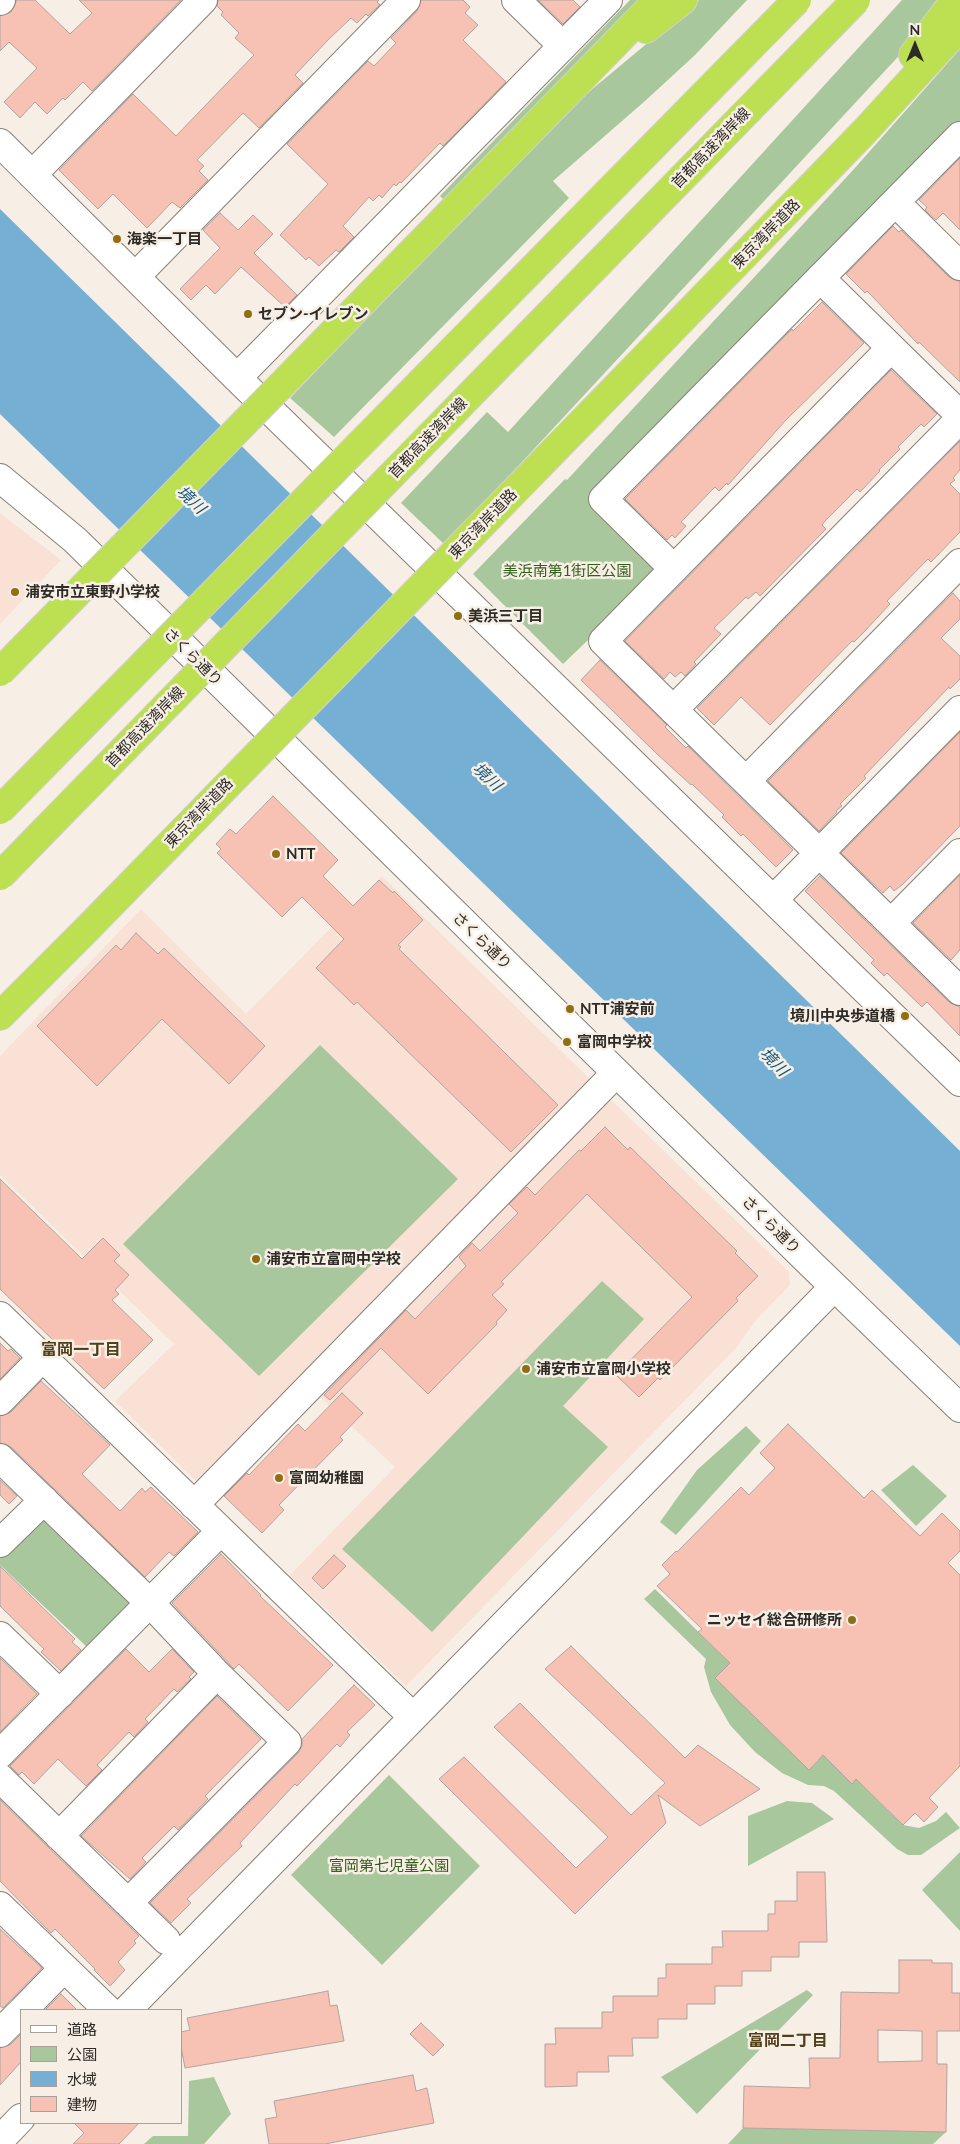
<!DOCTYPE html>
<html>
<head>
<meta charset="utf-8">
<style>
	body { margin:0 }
	#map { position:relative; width:960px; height:2144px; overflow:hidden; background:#f7efe5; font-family:Lato,"Noto Sans JP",sans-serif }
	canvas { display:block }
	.legend { position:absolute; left:20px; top:2009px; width:162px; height:115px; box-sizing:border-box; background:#f7efe5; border:1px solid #a7a199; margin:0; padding:6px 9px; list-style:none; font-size:15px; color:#2e2b27 }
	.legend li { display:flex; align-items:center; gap:10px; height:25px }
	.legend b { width:25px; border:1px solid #a7a199 }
	.north { position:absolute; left:890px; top:20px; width:50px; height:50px; -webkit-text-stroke:4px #f7efe5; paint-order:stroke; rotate:0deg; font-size:14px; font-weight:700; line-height:20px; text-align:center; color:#2e2b27 }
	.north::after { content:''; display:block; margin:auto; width:18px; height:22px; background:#2e2b27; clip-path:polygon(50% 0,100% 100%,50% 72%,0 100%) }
</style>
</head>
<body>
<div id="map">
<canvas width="960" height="2144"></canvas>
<ul class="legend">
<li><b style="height:6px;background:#fff"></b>道路</li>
<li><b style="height:14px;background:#a9c79d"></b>公園</li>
<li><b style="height:14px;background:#75afd4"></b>水域</li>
<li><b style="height:14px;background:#f7c2b3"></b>建物</li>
</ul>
<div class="north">N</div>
</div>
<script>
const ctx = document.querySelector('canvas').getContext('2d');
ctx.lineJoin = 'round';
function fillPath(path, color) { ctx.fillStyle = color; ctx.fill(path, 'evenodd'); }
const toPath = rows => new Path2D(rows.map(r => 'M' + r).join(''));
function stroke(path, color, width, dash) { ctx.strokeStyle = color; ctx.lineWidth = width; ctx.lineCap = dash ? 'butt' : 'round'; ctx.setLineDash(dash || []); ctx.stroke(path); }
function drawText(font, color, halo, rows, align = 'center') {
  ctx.font = font + ' Lato,"Noto Sans JP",sans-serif'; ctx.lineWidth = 5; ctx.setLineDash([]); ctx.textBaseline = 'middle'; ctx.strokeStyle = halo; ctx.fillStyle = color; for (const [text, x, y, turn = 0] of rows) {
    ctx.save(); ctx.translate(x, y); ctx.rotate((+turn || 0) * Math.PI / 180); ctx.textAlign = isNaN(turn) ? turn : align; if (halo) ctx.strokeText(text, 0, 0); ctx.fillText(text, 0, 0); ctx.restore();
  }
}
const education = toPath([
	[0,513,61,560,0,624],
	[382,876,596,1085,202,1487,115,1401,174,1344,0,1175,0,1056,141,909,246,1014],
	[604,1093,789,1272,790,1285,756,1320,737,1347,406,1686,290,1575,395,1467,314,1391]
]);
const green = toPath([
	[630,0,639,0,444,200,440,196],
	[699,0,747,0,695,55,645,101,553,181,569,198,334,437,290,398,566,111],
	[902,0,944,0,908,46,445,545,401,503,487,412,508,432],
	[960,49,960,133,599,510,656,563,655,576,563,664,473,574,565,479,567,480,854,169],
	[320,1045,458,1179,259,1376,123,1244],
	[602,1281,644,1319,563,1406,608,1447,432,1632,342,1549],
	[746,1426,761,1441,676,1535,660,1522,697,1470],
	[913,1465,947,1496,916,1526,881,1490],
	[37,1517,47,1517,130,1600,129,1606,88,1648,0,1565,0,1557],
	[655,1589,730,1663,809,1770,823,1755,852,1783,856,1779,903,1825,919,1828,936,1821,946,1812,960,1828,921,1855,908,1855,897,1849,834,1791,824,1786,808,1785,782,1773,755,1752,730,1725,711,1692,704,1667,706,1659,644,1599],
	[389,1775,480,1866,382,1965,291,1875],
	[787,1801,812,1803,834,1819,748,1866,748,1816],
	[960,1852,960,1931,922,1890],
	[807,1990,813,1995,697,2114,661,2077],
	[214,2077,231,2114,204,2144,144,2144,153,2136,188,2136,189,2081],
	[743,2128,946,2132,933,2144,728,2144]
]);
const water = toPath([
	[0,209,960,1151,960,1346,0,414]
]);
const building = toPath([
	[17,0,35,0,70,34,92,13,79,0,181,0,92,91,83,82,65,100,63,98,47,114,35,102,20,118,4,102,37,68,9,42,0,51,0,16,11,12,17,0],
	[218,0,379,0,377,2,380,5,368,16,366,14,357,23,351,18,329,39,295,75,303,83,259,128,243,113,197,160,204,166,199,171,208,180,180,208,172,202,147,228,113,194,98,209,59,170,133,94,176,136,254,55,235,38,239,33,221,15,223,12,217,6,218,0],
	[421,0,463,0,470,7,465,13,478,25,463,40,506,82,443,146,440,143,401,183,400,182,396,186,394,184,382,198,379,195,373,201,369,197,343,226,354,237,339,252,336,250,319,266,309,257,306,260,280,235,328,184,287,144,368,61,374,66,396,43,391,38,417,11,421,0],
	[538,0,573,0,580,7,563,24,538,0],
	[960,158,960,230,943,213,936,220,925,210,927,207,919,200,960,158],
	[220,213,238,230,253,215,273,234,254,253,297,295,285,307,241,267,215,294,206,285,191,300,180,289,220,248,203,230,220,213],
	[893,226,899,232,901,230,949,277,960,282,960,382,919,342,918,344,867,291,865,293,846,274,893,226],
	[822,302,864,343,785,421,728,485,727,483,719,491,715,487,681,522,686,526,675,538,672,535,667,540,625,499,792,329,793,331,822,302],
	[891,370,937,414,924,427,921,424,898,447,900,449,879,470,880,471,860,492,857,489,825,521,822,525,826,529,760,596,756,592,748,599,746,597,714,628,721,634,694,662,696,664,685,676,681,672,675,677,670,672,664,679,625,641,891,370],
	[960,441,960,470,953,478,955,480,950,484,960,494,960,532,931,562,928,559,887,601,890,604,864,632,854,642,852,641,770,725,741,697,714,725,697,708,960,441],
	[953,593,960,601,960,619,941,638,960,656,960,679,950,689,949,687,864,776,866,778,840,804,842,806,836,811,837,812,819,831,768,781,953,593],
	[600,660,667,725,665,727,686,748,688,746,793,850,776,867,743,834,741,836,722,817,724,815,692,784,691,785,656,753,581,680,600,660],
	[960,732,960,826,902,885,894,891,890,886,883,893,841,853,960,732],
	[273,796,338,860,323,876,353,906,379,880,393,893,394,891,423,920,398,945,401,947,399,949,558,1105,511,1152,357,1002,354,1005,316,968,344,939,302,897,282,917,217,853,221,849,216,844,230,829,236,834,273,796],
	[960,875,960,950,951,960,913,923,960,875],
	[820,876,949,1002,960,1007,960,1036,927,1002,922,1007,887,973,884,976,871,963,874,960,805,891,820,876],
	[136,933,158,954,164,948,265,1046,229,1084,162,1019,97,1086,37,1026,116,945,121,950,136,933],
	[605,1127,628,1150,630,1147,737,1251,735,1253,758,1276,736,1298,738,1301,660,1380,658,1378,639,1397,616,1375,692,1297,587,1194,501,1282,504,1284,492,1295,507,1310,496,1322,497,1324,428,1394,381,1348,330,1400,324,1395,406,1310,415,1319,466,1266,459,1257,472,1243,480,1251,518,1213,509,1204,527,1187,535,1195,579,1150,581,1151,605,1127],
	[0,1179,82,1259,103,1238,120,1255,114,1261,129,1275,115,1290,119,1294,112,1300,153,1340,104,1389,0,1289,0,1179],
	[0,1343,8,1351,11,1349,20,1358,0,1379,0,1343],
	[41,1381,110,1445,82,1474,120,1511,142,1488,145,1492,151,1487,198,1532,174,1556,169,1552,145,1577,11,1447,0,1443,0,1416,11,1412,41,1381],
	[342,1393,363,1413,340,1437,343,1440,279,1505,284,1510,262,1533,224,1496,247,1473,249,1475,298,1424,305,1431,342,1393],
	[788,1424,864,1498,872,1490,920,1536,942,1513,960,1531,960,1551,948,1563,960,1575,960,1766,929,1798,938,1807,924,1822,915,1813,903,1825,856,1779,852,1784,823,1755,809,1770,715,1678,730,1663,698,1632,702,1629,657,1586,670,1574,662,1565,676,1551,677,1552,741,1487,749,1495,775,1468,760,1453,788,1424],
	[0,1480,17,1496,9,1504,0,1495,0,1480],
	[221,1554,261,1595,260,1596,333,1665,288,1711,239,1664,234,1669,172,1603,221,1554],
	[334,1555,346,1566,323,1589,312,1578,334,1555],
	[0,1566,75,1639,72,1642,81,1650,61,1671,41,1652,44,1649,0,1606,0,1566],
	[571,1646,685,1758,698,1745,760,1789,700,1826,658,1795,666,1823,575,1914,439,1779,464,1757,576,1868,608,1837,494,1727,520,1703,631,1815,665,1783,545,1669,571,1646],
	[126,1649,149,1672,172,1649,194,1672,189,1677,191,1679,177,1692,174,1689,145,1719,148,1722,134,1737,129,1732,97,1765,102,1770,86,1786,58,1759,34,1784,22,1772,19,1775,10,1766,126,1649],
	[0,1658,37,1694,0,1732,0,1658],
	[354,1685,375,1705,347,1732,350,1735,340,1747,337,1744,297,1786,295,1784,240,1843,242,1846,187,1899,191,1903,171,1923,150,1903,298,1753,302,1746,302,1739,354,1685],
	[217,1696,261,1739,205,1796,208,1799,178,1830,174,1826,142,1858,146,1862,130,1879,81,1836,217,1696],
	[0,1800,139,1936,134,1941,136,1943,118,1962,125,1970,110,1986,94,1970,95,1969,55,1929,51,1933,0,1881,0,1800],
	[797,1872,825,1872,827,1942,799,1942,799,1957,771,1957,771,1971,742,1971,742,1986,715,1986,715,2004,687,2004,687,2019,658,2019,658,2038,632,2038,633,2056,608,2056,609,2072,577,2072,577,2086,545,2087,545,2044,556,2044,555,2028,602,2028,602,2012,613,2012,613,1996,658,1996,658,1978,666,1978,666,1964,712,1964,712,1947,723,1947,722,1931,768,1931,768,1914,775,1914,775,1901,797,1901,797,1872],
	[0,1929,42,1968,3,2008,0,2006,0,1929],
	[899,1960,932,1960,932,1963,952,1963,952,1993,960,1993,960,2031,937,2031,937,2064,947,2064,946,2132,743,2128,744,2086,810,2088,809,2058,840,2058,841,1992,899,1993,899,1960],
	[878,2030,922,2031,922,2061,878,2062,878,2030],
	[328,1991,330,2006,337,2005,344,2041,185,2068,181,2046,181,2032,190,2030,187,2018,328,1991],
	[61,1994,77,2010,45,2010,61,1994],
	[421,2023,444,2045,433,2056,410,2034,421,2023],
	[21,2034,21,2062,0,2085,0,2048,11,2044,21,2034],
	[413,2075,416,2091,427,2088,434,2123,325,2144,269,2144,265,2119,277,2117,274,2101,413,2075],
	[74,2123,139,2123,119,2144,73,2144,84,2133,74,2123]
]);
const minor = toPath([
	[516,0,563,46],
	[0,1,1,0],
	[0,143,237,378,960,1082],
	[32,175,203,0],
	[895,202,960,266],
	[135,277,406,0],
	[820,278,960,415],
	[891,348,603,641,960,991],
	[237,378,608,0],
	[0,478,75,540,812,1265,960,1408],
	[674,569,603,499,960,136],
	[673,710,960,419],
	[746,781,960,563],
	[773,900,960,710],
	[891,923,960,853],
	[0,1316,413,1717],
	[0,1401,42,1358],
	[0,1458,150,1603,217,1674,287,1742,128,1903,0,1778],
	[194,1505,616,1073],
	[0,1543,44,1500],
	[0,1636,60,1694],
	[0,1754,221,1531],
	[59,1836,217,1674],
	[128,1903,166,1940],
	[0,1906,108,2010],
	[23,2010,64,1968],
	[127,2010,834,1287],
	[0,2033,21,2012],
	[0,2140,21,2118]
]);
const highway = toPath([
	[646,29,683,0],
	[913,55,955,0],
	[451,212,658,0],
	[624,379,864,132,960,27],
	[0,1016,86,930]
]);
const highwayBridge = toPath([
	[0,672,451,212],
	[0,810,797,0],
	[0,876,856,0],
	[86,930,624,379]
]);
const markers = [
	[117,239,5,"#906e13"],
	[248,314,5,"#906e13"],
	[15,592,5,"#906e13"],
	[458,616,5,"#906e13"],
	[276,854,5,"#906e13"],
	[570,1009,5,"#906e13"],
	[905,1016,5,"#906e13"],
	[567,1042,5,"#906e13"],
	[256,1259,5,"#906e13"],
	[526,1369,5,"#906e13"],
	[279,1478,5,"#906e13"],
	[852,1620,5,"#906e13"]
];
const streetNames = [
	["首都高速湾岸線",711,148,-46],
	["東京湾岸道路",766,234,-46],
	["首都高速湾岸線",428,438,-46],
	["東京湾岸道路",483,524,-46],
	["さくら通り",193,657,45],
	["首都高速湾岸線",145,727,-46],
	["東京湾岸道路",199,813,-46],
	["さくら通り",482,941,44],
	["さくら通り",771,1225,45]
];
const poiNames = [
	["海楽一丁目",127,239],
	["セブン-イレブン",258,314],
	["浦安市立東野小学校",25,592],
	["美浜三丁目",468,616],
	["NTT",286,854],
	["NTT浦安前",580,1009],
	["境川中央歩道橋",895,1016,"right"],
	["富岡中学校",577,1042],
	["浦安市立富岡中学校",266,1259],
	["浦安市立富岡小学校",536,1369],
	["富岡幼稚園",289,1478],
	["ニッセイ総合研修所",842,1620,"right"]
];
const parkNames = [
	["美浜南第1街区公園",567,571],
	["富岡第七児童公園",389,1866]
];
const waterNames = [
	["境川",191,500,43],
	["境川",487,777,43],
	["境川",774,1062,45]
];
const neighbourhoodNames = [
	["富岡一丁目",81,1350],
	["富岡二丁目",788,2041]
];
fillPath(education, '#f9e1d6');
fillPath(green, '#a9c79d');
fillPath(water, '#75afd4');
fillPath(building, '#f7c2b3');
stroke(building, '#b0a4a0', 1);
stroke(minor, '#878077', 30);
stroke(highway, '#d1d0cf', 30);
stroke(minor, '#fff', 28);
stroke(highway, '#bce051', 28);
stroke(highwayBridge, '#d1d0cf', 30, []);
stroke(highwayBridge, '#bce051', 28);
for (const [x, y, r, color] of markers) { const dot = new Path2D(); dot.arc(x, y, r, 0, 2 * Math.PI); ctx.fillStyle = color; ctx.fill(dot); stroke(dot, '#f7efe5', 2); }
drawText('15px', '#2e2b27', '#f7efe5', streetNames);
drawText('bold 15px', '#2e2b27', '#f7efe5', poiNames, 'left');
drawText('15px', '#336019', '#f7efe5', parkNames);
drawText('italic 16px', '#11587d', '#f7efe5', waterNames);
drawText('bold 16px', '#504019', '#f7efe5', neighbourhoodNames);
</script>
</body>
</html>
